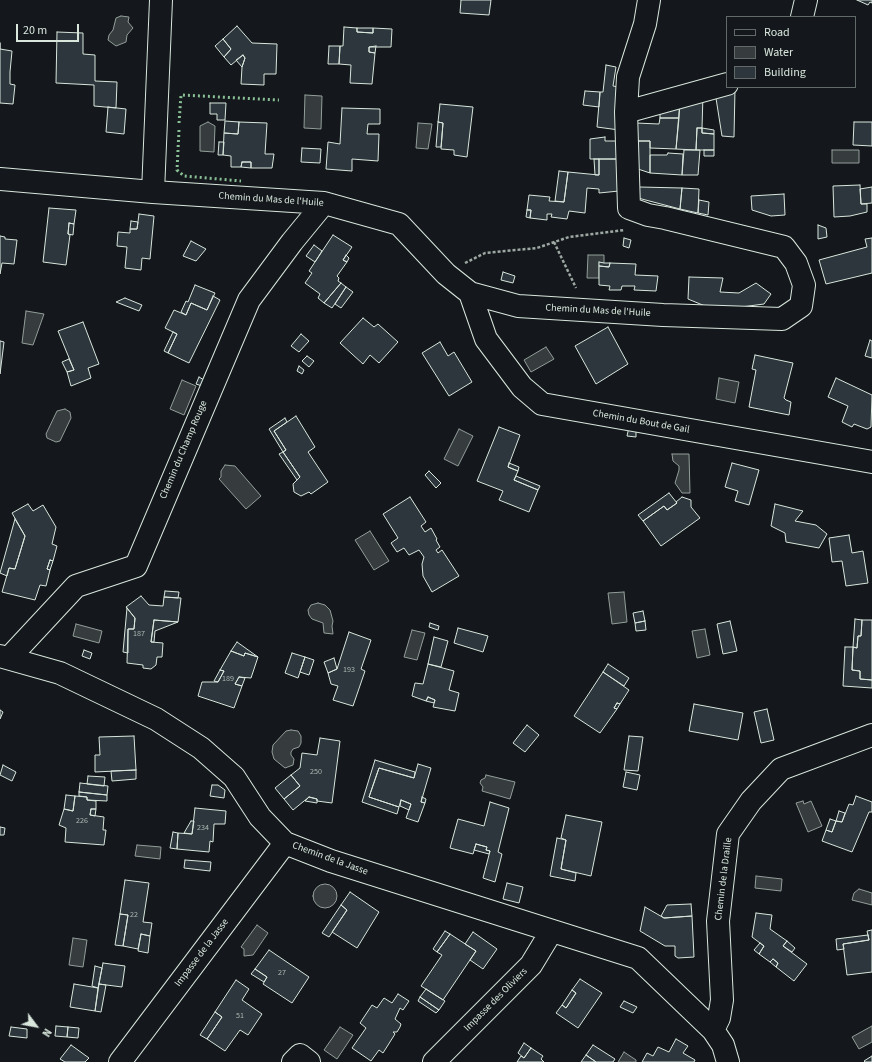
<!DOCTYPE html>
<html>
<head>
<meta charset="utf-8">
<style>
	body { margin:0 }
	#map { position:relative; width:872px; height:1062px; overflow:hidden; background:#14181c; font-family:"Source Sans 3",sans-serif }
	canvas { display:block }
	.legend { position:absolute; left:726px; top:16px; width:130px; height:72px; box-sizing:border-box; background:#14181c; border:1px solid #626a69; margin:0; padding:5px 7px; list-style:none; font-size:12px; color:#d8e6dc }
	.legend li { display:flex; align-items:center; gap:8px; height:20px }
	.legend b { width:20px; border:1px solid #626a69 }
	.north { position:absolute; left:16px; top:1006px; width:40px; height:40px; -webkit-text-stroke:3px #14181c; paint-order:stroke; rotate:122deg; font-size:11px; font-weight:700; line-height:16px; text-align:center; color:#d8e6dc }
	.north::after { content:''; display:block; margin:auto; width:14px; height:18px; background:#d8e6dc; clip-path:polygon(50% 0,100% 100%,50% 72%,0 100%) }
	.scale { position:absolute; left:16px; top:24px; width:63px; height:18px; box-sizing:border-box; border:2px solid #d8e6dc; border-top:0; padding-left:5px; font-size:12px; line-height:14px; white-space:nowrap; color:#d8e6dc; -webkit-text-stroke:3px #14181c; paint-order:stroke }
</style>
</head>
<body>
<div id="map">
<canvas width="872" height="1062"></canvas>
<ul class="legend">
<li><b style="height:5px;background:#14181c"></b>Road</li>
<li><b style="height:11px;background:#363b3e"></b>Water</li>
<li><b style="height:11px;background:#2c363c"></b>Building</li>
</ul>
<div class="north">N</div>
<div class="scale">20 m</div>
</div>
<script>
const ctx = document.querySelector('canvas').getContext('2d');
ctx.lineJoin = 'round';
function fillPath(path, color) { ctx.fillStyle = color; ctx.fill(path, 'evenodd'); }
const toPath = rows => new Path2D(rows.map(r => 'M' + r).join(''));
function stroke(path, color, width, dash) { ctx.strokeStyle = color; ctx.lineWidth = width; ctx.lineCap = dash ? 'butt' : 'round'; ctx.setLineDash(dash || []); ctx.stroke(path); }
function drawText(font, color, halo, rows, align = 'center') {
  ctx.font = font + ' "Source Sans 3",sans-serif'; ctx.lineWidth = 3; ctx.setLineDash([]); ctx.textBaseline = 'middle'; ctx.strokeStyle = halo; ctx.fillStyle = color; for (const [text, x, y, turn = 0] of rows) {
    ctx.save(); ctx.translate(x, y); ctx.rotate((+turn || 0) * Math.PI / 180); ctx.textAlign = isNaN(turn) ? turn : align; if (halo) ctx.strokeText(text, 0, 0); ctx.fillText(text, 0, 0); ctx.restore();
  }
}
const water = toPath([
	[121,16,129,17,128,22,133,28,127,35,126,42,116,46,108,40,109,35,113,30,116,18,121,16],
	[305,95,322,96,321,129,304,128,305,95],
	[208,122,215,126,214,152,200,151,200,126,208,122],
	[418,123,432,124,428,149,416,148,418,123],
	[832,150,859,150,859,163,832,163,832,150],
	[588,255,604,255,604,263,599,263,599,278,587,278,588,255],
	[26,311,44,314,33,345,22,343,26,311],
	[546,347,554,359,531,372,524,360,546,347],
	[719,378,739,382,735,403,716,399,719,378],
	[182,380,196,386,184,415,170,409,182,380],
	[65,409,70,412,71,418,60,441,56,442,47,438,46,434,57,411,65,409],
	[459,429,473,436,458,466,444,459,459,429],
	[672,454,689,454,690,493,682,493,675,483,679,470,679,466,673,461,672,454],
	[225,465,235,466,261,496,246,509,219,479,221,477,221,471,225,465],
	[370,531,389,561,374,570,355,540,370,531],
	[624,592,627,622,612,624,608,593,624,592],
	[318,603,325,605,330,610,333,621,332,626,333,634,324,633,323,623,312,619,309,615,308,610,311,605,318,603],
	[76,624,102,631,99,643,73,636,76,624],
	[705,629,710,655,697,658,692,631,705,629],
	[412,630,425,633,417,660,404,657,412,630],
	[291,730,298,731,301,736,301,743,299,747,293,749,291,752,291,755,294,759,293,765,285,768,274,759,272,752,273,745,286,731,291,730],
	[486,775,515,782,510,799,482,791,483,787,480,783,481,780,485,778,486,775],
	[803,801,804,804,811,801,822,826,808,832,796,803,803,801],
	[137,845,161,847,160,859,135,856,137,845],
	[756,876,782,879,781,891,755,888,756,876],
	'313 896a12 12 0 1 1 24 0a12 12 0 1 1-24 0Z',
	[859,889,872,893,872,905,852,900,854,893,859,889],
	[257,925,268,933,253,955,244,956,244,949,241,947,257,925],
	[73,938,87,940,83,967,69,965,73,938],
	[872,1026,872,1042,859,1049,852,1037,872,1026],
	[340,1027,353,1035,337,1059,324,1050,340,1027],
	[624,1052,636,1060,636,1062,618,1062,624,1052]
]);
const building = toPath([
	[461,0,491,0,489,15,460,13,461,0],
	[857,0,872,0,872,3,870,2,868,5,857,0],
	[237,26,252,43,277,44,276,74,264,74,264,85,241,84,242,67,245,58,243,55,231,65,224,57,231,49,223,39,237,26],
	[344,27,357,28,357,32,373,33,373,28,392,29,391,47,369,47,369,52,375,53,372,84,350,83,351,65,339,64,340,46,343,46,344,27],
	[357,28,373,28,373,33,357,32,357,28],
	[57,32,83,33,83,54,95,55,95,81,117,82,116,108,94,106,94,85,56,83,57,32],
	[223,39,231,49,224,57,215,46,223,39],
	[0,43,0,49,12,51,10,72,10,84,15,85,13,104,0,103,0,43],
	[329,46,340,46,339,64,328,64,329,46],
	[376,46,375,53,369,52,369,47,376,46],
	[243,55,245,58,242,67,236,60,243,55],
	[606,65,616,67,613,86,619,87,619,130,597,127,600,92,603,92,606,65],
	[735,89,734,137,722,136,715,92,735,89],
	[585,91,600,92,599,107,583,105,585,91],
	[703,95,702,128,697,128,696,150,676,149,680,101,703,95],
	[680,101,679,118,660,118,660,106,680,101],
	[210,103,226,103,225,120,217,120,217,114,210,114,210,103],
	[440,104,473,107,467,157,454,155,454,150,441,149,443,123,438,122,440,104],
	[108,107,126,109,124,134,106,132,108,107],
	[342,108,380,109,380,124,368,124,367,134,379,134,378,161,352,159,352,171,326,169,328,142,340,144,342,108],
	[660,118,679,118,676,149,650,148,650,141,634,141,636,123,659,124,660,118],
	[225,121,239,122,238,134,224,133,225,121],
	[239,122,267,123,265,154,274,154,272,168,251,168,251,162,242,162,241,167,231,167,231,156,223,155,224,133,238,134,239,122],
	[438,122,443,123,441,147,436,147,438,122],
	[854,122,872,122,872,146,853,145,854,122],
	[697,128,702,128,702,133,714,134,714,150,696,150,697,128],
	[702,128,714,130,714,134,702,133,702,128],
	[605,137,605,141,620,141,620,159,590,159,590,139,605,137],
	[634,141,650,141,650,173,632,167,634,141],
	[219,142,224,142,223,155,218,155,219,142],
	[302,148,321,149,320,163,301,162,302,148],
	[684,150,700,150,698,175,682,175,684,150],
	[704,150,714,150,714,156,704,156,704,150],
	[668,153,683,154,682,175,650,173,650,155,667,155,668,153],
	[594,159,599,159,599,175,595,175,594,159],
	[599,159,620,159,619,191,599,193,599,189,587,188,585,213,569,211,567,219,551,217,552,214,547,214,547,220,530,218,531,210,527,210,529,195,550,197,549,201,564,202,568,172,599,175,599,159],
	[242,162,251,162,251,168,241,167,242,162],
	[559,171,568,172,564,202,555,201,559,171],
	[860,185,861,204,867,204,867,212,850,216,834,217,833,186,860,185],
	[639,187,682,188,680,209,638,198,639,187],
	[872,187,872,203,861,204,860,189,872,187],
	[682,188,699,189,698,213,680,209,682,188],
	[784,194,785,215,771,216,752,210,751,196,784,194],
	[699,200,709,202,708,215,698,213,699,200],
	[49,208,76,210,74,224,69,223,68,234,70,235,66,265,43,262,49,208],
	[527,210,531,210,530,218,526,217,527,210],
	[139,214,154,216,150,259,142,258,141,270,125,268,127,247,117,246,118,232,130,233,130,229,137,229,139,214],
	[131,221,138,222,137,229,130,229,131,221],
	[69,223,74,224,73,235,68,234,69,223],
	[818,225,826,228,827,237,818,239,818,225],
	[333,235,352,247,343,260,347,262,337,276,339,278,338,281,341,283,324,303,318,298,320,294,305,283,312,273,309,271,333,235],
	[0,236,5,237,5,239,17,240,14,264,2,263,0,274,0,236],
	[624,238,631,240,629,248,623,246,624,238],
	[872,238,872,273,826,284,819,260,867,247,865,239,872,238],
	[191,241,206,249,196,261,183,256,191,241],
	[314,245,322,251,315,262,306,256,314,245],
	[346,255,349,258,347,262,343,260,346,255],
	[599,262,604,263,610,263,609,267,599,266,599,262],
	[610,263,636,264,635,275,658,276,656,291,634,290,635,286,622,286,621,290,609,290,610,286,599,285,599,266,609,267,610,263],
	[503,272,515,276,513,283,501,280,503,272],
	[689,277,723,278,720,292,739,293,756,283,771,294,764,304,741,307,705,306,688,299,689,277],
	[341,283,346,287,332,308,324,303,341,283],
	[195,285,215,293,207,310,191,303,186,315,181,312,186,301,188,302,195,285],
	[346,287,353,292,341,308,335,304,346,287],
	[213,296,220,300,189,363,168,353,177,334,165,328,174,310,186,315,191,303,207,310,213,296],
	[125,298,142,305,139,311,116,302,125,298],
	[363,318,374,327,378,324,398,342,379,363,370,355,363,364,340,343,363,318],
	[83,322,99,364,88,368,91,378,71,386,67,372,74,370,58,331,83,322],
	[608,327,628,364,596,384,575,346,608,327],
	[173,332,177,334,168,353,164,351,173,332],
	[301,334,309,341,299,352,291,346,301,334],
	[870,340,872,341,872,358,865,356,870,340],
	[0,341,4,342,0,374,0,341],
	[440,342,448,356,454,352,472,382,449,396,422,353,440,342],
	[755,355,793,363,784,398,786,400,791,402,789,415,749,407,756,370,752,369,755,355],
	[307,356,314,361,309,367,302,361,307,356],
	[69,359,74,370,67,372,62,362,69,359],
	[299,366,304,370,302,374,297,371,299,366],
	[199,377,204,380,202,386,196,384,199,377],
	[836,378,872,395,871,427,867,429,854,424,852,427,842,422,848,406,828,397,836,378],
	[296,416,315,447,308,452,328,482,311,494,309,492,301,496,294,492,293,484,300,477,283,452,286,450,274,431,296,416],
	[285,418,287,422,274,431,286,450,283,452,269,429,285,418],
	[499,427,520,435,508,467,518,471,514,480,538,490,529,512,499,500,503,491,477,481,499,427],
	[629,427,636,430,636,437,627,436,629,427],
	[283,452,300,477,297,480,279,454,283,452],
	[509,463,519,467,518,471,508,467,509,463],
	[732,463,759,470,749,505,735,501,738,491,725,487,732,463],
	[429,471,441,483,436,488,425,475,429,471],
	[516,476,540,486,538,490,514,480,516,476],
	[669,493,677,503,667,510,664,506,643,521,638,515,669,493],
	[410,497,426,522,421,526,425,532,431,528,437,539,436,540,440,547,436,550,438,553,442,550,459,576,432,592,423,576,422,564,424,557,419,550,409,555,404,548,397,552,391,543,398,538,383,514,410,497],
	[682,497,691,500,691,507,700,518,661,546,643,521,664,506,667,510,677,503,676,502,682,497],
	[28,504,33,511,43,505,56,527,52,544,57,546,53,561,50,560,47,569,50,570,46,586,40,585,35,600,2,592,9,568,15,569,25,536,12,513,28,504],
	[775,504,803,511,795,521,816,525,827,534,819,548,786,542,785,533,771,526,775,504],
	[15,519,25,536,15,569,9,568,7,576,0,573,15,519],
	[849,535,852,553,863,551,868,583,846,586,842,561,832,562,829,538,849,535],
	[50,560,53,561,50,570,47,569,50,560],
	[165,591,179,592,178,598,164,597,165,591],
	[141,596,149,605,163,606,164,597,181,598,178,622,154,620,151,642,163,643,162,657,157,657,156,665,151,669,143,668,143,665,127,663,128,629,134,629,135,618,126,607,141,596],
	[127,608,135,618,134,629,128,629,128,653,123,652,127,608],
	[643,611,645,621,635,623,633,613,643,611],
	[855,619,862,620,861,636,858,636,857,648,853,647,855,619],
	[154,620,178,622,155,631,154,642,151,642,154,620],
	[862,620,872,620,872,680,860,679,860,671,852,670,853,647,857,648,858,636,861,636,862,620],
	[645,621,646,630,636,631,635,623,645,621],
	[730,621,737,651,723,654,717,624,730,621],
	[430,623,439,626,438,630,429,627,430,623],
	[458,628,488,636,483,652,454,643,458,628],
	[349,632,371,640,361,669,365,671,353,706,333,700,338,686,331,684,328,673,337,669,349,632],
	[434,637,448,641,441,667,428,664,434,637],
	[237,642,258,657,245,653,244,656,231,651,237,642],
	[845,647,853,647,852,670,860,671,860,679,872,680,872,688,843,686,845,647],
	[84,650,92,653,90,659,82,656,84,650],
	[231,651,244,656,245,653,258,657,251,678,239,677,235,684,242,686,234,708,198,696,202,682,218,682,224,671,220,670,231,651],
	[292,653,305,657,298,678,285,673,292,653],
	[305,657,314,660,309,675,300,672,305,657],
	[334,658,337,669,328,673,324,662,334,658],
	[428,664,454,671,449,690,459,693,455,711,433,707,435,700,428,697,426,701,412,696,415,683,423,684,428,664],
	[608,664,629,678,624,686,603,672,608,664],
	[220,670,224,671,218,682,214,681,220,670],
	[603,672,629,690,620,704,617,703,614,708,617,709,600,733,574,716,603,672],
	[239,677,245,678,242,686,235,684,239,677],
	[428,697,435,700,434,703,426,701,428,697],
	[617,703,620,704,617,709,614,708,617,703],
	[694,704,743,713,738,740,689,731,694,704],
	[767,709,774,740,761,743,754,712,767,709],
	[0,710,3,712,0,719,0,710],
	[527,725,539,735,525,752,513,743,527,725],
	[134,736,136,770,95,772,95,755,100,755,99,737,134,736],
	[629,736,643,737,638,771,624,770,629,736],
	[320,738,340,741,332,803,317,801,317,799,309,797,293,810,284,799,300,786,291,775,300,768,302,753,317,755,320,738],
	[375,760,415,772,414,778,379,768,369,797,399,807,397,814,362,802,375,760],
	[418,764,431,768,421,802,425,803,418,822,406,818,411,804,401,800,399,807,369,797,379,768,414,778,418,764],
	[3,765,16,772,12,781,0,775,3,765],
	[136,770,136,779,112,781,111,771,136,770],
	[626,772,640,775,637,790,623,787,626,772],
	[291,775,300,786,284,799,275,788,291,775],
	[88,776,105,777,104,786,87,784,88,776],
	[80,783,108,786,107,795,79,792,80,783],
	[212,785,218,785,225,790,224,798,210,796,212,785],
	[79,792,107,795,107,801,87,800,87,797,79,796,79,792],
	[66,795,75,796,73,811,64,809,66,795],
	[75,796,87,797,87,800,96,801,96,809,91,809,90,815,104,817,103,830,106,830,104,845,65,842,66,828,59,825,64,809,73,811,75,796],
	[856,796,872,802,872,812,869,812,852,852,822,841,826,830,832,832,836,821,842,822,849,804,853,805,856,796],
	[309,797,317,799,317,803,305,801,309,797],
	[422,797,426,799,425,803,421,802,422,797],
	[401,800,411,804,409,810,400,806,401,800],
	[490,802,509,808,498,852,502,854,495,882,483,878,490,851,486,850,487,847,476,844,473,854,450,848,458,819,484,826,490,802],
	[195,808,226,811,225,824,214,824,213,842,210,841,209,852,177,849,178,833,192,834,195,808],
	[91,809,96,809,95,816,90,815,91,809],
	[839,811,845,813,842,822,836,821,839,811],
	[566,815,602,822,591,876,561,869,566,840,561,838,566,815],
	[830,819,836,821,832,832,826,830,830,819],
	[191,821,194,821,192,834,184,833,191,821],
	[0,827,5,828,4,835,0,835,0,827],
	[173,832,178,833,177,849,170,848,173,832],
	[557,838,566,840,561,869,576,873,575,881,550,876,557,838],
	[476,844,487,847,486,850,490,851,489,854,474,850,476,844],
	[185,860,211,862,210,871,184,868,185,860],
	[125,880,149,883,143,922,152,923,150,936,141,934,138,949,123,946,128,915,120,914,125,880],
	[507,883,523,887,519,903,503,899,507,883],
	[350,892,379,912,357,948,332,932,347,910,341,905,350,892],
	[691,904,692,916,664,918,661,916,667,905,691,904],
	[341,905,347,910,329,937,322,933,341,905],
	[645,907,664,918,692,916,694,957,678,958,675,956,675,946,665,946,640,931,645,907],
	[756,913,772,915,770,929,787,941,783,946,807,964,794,981,776,967,778,963,773,959,770,962,759,954,764,946,752,937,756,913],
	[120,914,128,915,123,946,115,945,120,914],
	[872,930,872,972,847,975,843,944,869,940,867,931,872,930],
	[445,931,450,934,437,952,433,949,445,931],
	[473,932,497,949,483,969,470,960,476,951,465,944,473,932],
	[141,934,150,936,148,953,138,951,141,934],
	[450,934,476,951,443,1000,421,986,442,955,437,952,450,934],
	[868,935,869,940,843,944,844,949,837,950,836,939,868,935],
	[787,941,795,948,792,952,783,946,787,941],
	[760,943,764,946,759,954,754,950,760,943],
	[269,950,309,977,292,1003,263,984,267,977,255,969,269,950],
	[773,959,778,963,776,967,770,962,773,959],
	[103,963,125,966,122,987,99,984,103,963],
	[95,966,102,968,98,988,92,986,95,966],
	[255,969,267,977,264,982,251,974,255,969],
	[580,979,602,993,578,1028,556,1013,562,1005,566,1008,576,993,572,990,580,979],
	[236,980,249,989,242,1000,262,1014,248,1035,240,1030,225,1051,207,1039,222,1017,215,1012,236,980],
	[74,984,98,988,95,1011,70,1007,74,984],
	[99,984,106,985,101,1012,95,1011,99,984],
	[426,989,445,1001,439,1010,420,997,426,989],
	[572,990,576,993,566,1008,562,1005,572,990],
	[398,994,409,1001,403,1010,400,1008,395,1019,401,1024,400,1027,397,1032,393,1032,395,1034,383,1053,379,1050,371,1061,352,1048,366,1028,360,1023,372,1005,377,1008,384,998,392,1003,398,994],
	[420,997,439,1010,436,1013,418,1001,420,997],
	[624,1001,637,1007,633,1013,620,1007,624,1001],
	[215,1012,222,1017,207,1039,200,1035,215,1012],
	[56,1026,68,1027,67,1037,55,1036,56,1026],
	[11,1027,27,1029,27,1038,9,1036,11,1027],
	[68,1027,79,1028,78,1038,67,1037,68,1027],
	[676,1039,688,1046,683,1053,695,1060,694,1062,642,1062,647,1053,653,1056,658,1047,669,1052,676,1039],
	[524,1043,531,1048,524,1058,518,1053,524,1043],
	[71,1045,89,1058,85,1062,65,1062,60,1059,71,1045],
	[593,1045,615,1059,613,1062,596,1062,586,1055,593,1045],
	[531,1048,543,1056,541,1059,544,1062,517,1062,521,1056,524,1058,531,1048],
	[586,1055,596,1062,581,1062,586,1055],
	[872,1056,872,1062,865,1062,864,1061,872,1056]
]);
const path = toPath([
	[554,242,576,288],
	[465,263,485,253,537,248,569,237,625,230]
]);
const minor = toPath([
	[802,17,806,0],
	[626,112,628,77,645,24,649,0],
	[0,179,153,192,324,203,399,224,446,274,470,293,518,306,663,315,782,319,801,306,804,285,796,263,784,247,665,218,648,215,629,208,626,112,727,84],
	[153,192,161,0],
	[470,293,486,339,522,387,542,404,872,462],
	[0,656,60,673,156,719,201,748,234,777,260,817,285,843,331,861,638,958,713,1030,723,1045,728,1062],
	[9,658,76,586,136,566,249,300,292,242,324,203],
	[713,1030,719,1018,722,1000,718,921,728,834,751,801,781,769,872,735],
	[120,1062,285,843],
	[293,1062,300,1055,309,1062],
	[434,1062,531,965,551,932]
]);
const hedge = toPath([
	[179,123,181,95,279,100],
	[179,130,177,170,184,176,241,181]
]);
const numberNames = [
	["187",139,634],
	["193",349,670],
	["189",228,679],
	["250",316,772],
	["226",82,821],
	["234",203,828],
	["22",134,915],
	["27",282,973],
	["51",240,1016]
];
const streetNames = [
	["Chemin du Mas de l'Huile",271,200,4],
	["Chemin du Mas de l'Huile",598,311,3],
	["Chemin du Bout de Gail",641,422,10],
	["Chemin du Champ Rouge",184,450,-67],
	["Chemin de la Jasse",330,859,20],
	["Chemin de la Draille",724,879,-83],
	["Impasse de la Jasse",202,953,-53],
	["Impasse des Oliviers",496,1000,-45]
];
fillPath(water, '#363b3e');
stroke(water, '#939e99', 1);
fillPath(building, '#2c363c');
stroke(building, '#d8e6dc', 1);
stroke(minor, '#d8e6dc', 24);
stroke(path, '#9da8a2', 2.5, [3, 2]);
stroke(minor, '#14181c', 22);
stroke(hedge, '#8ac095', 3, [2, 3]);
drawText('8px', '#adbab4', null, numberNames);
drawText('10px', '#d8e6dc', '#14181c', streetNames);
</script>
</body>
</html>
